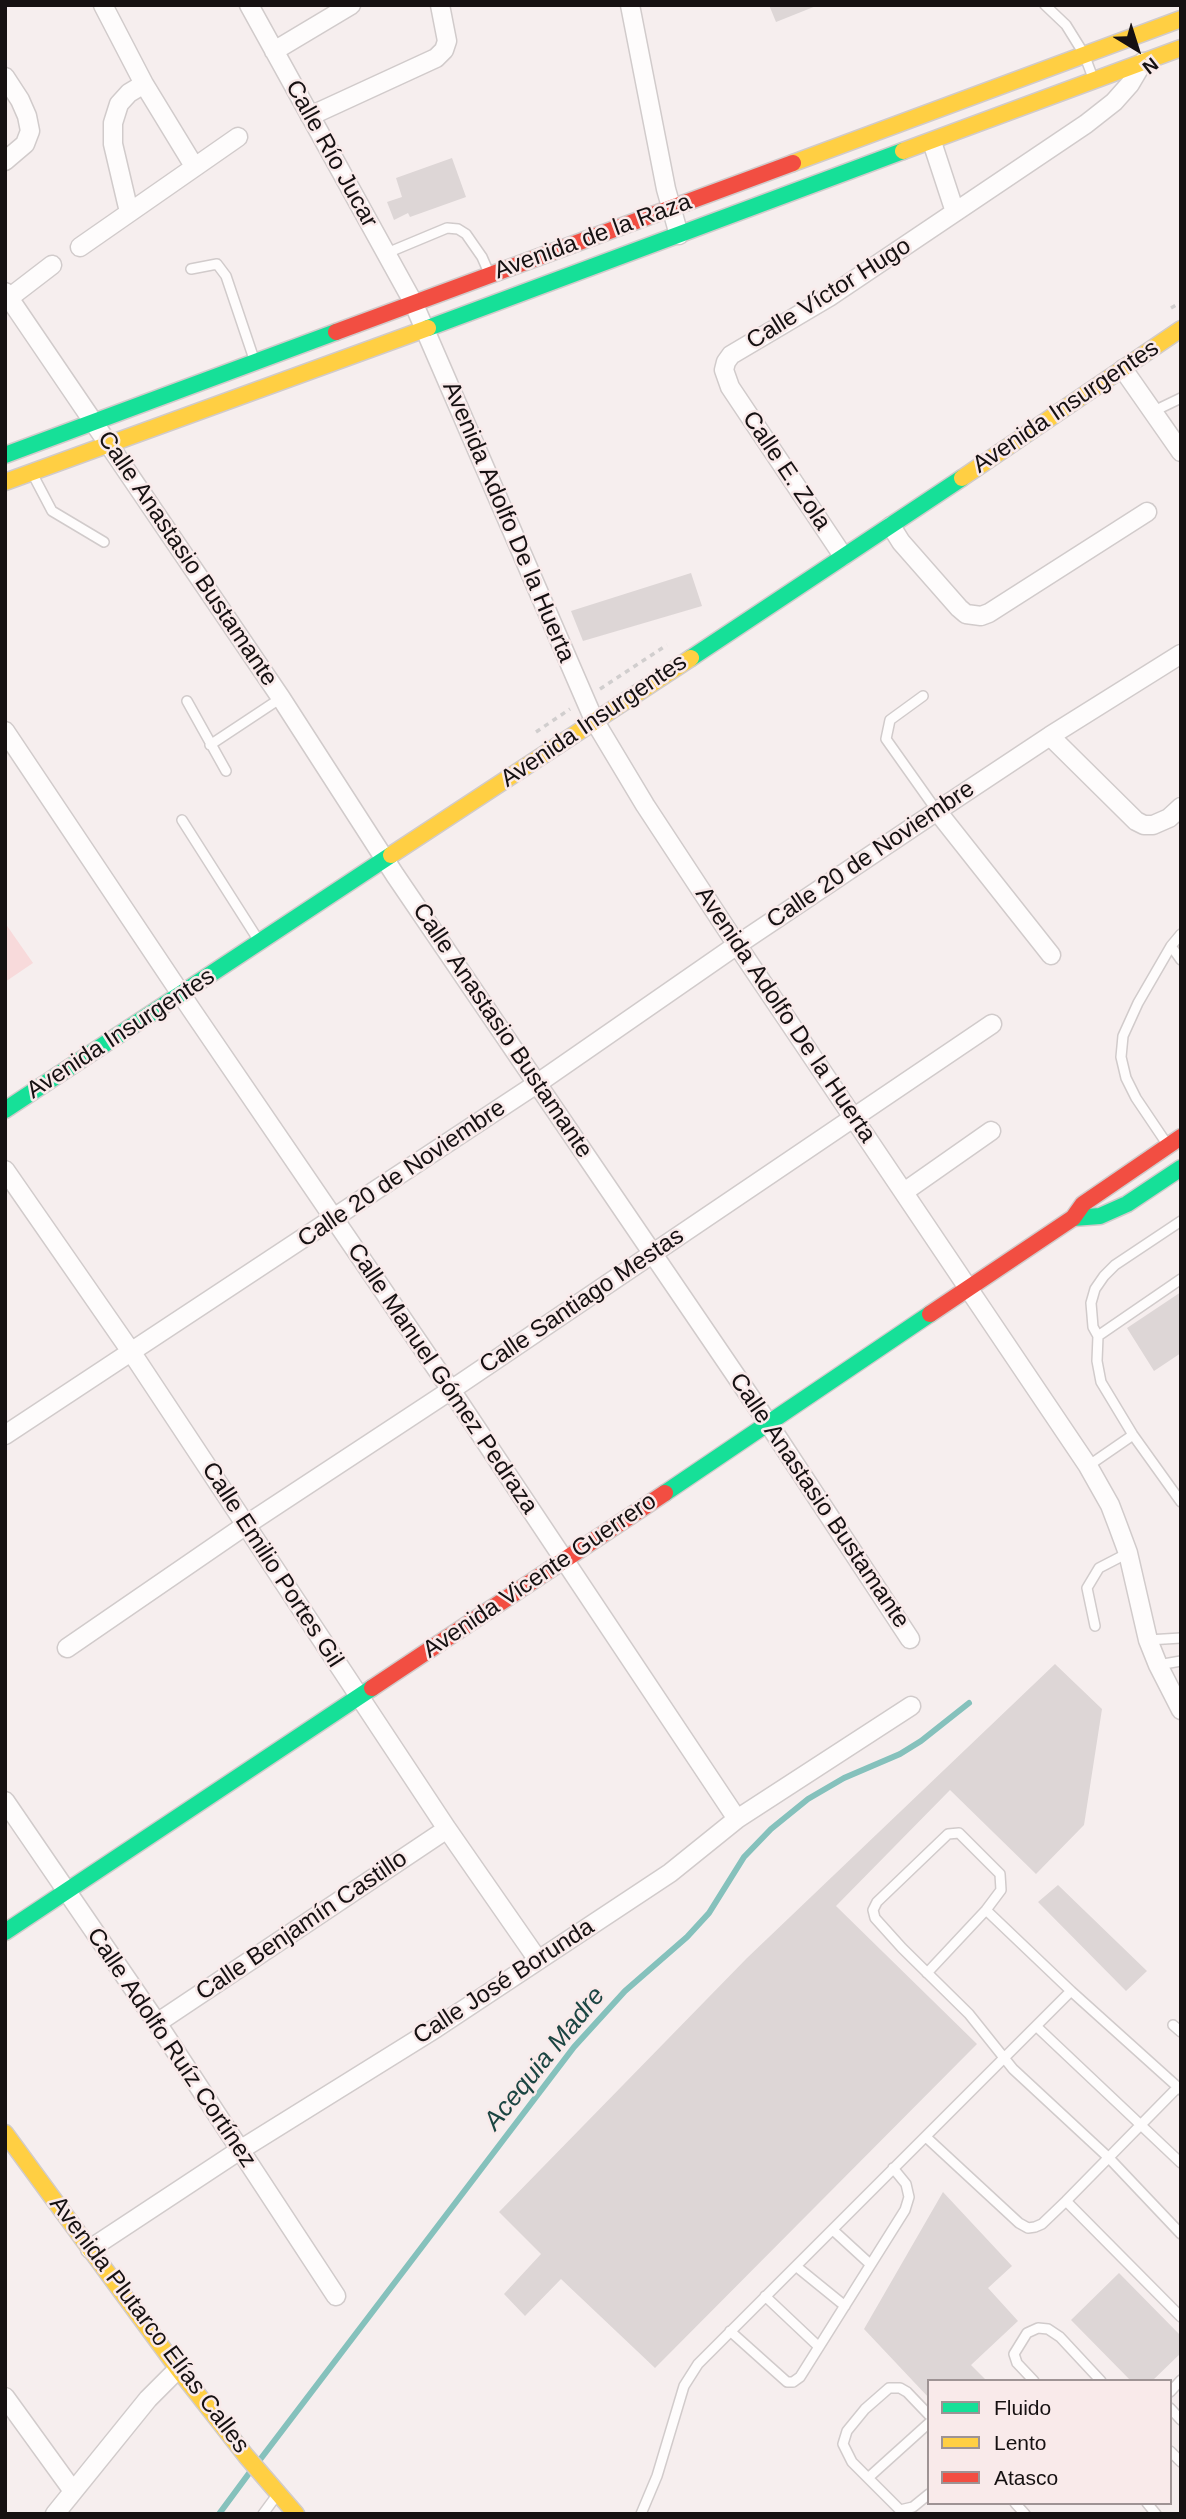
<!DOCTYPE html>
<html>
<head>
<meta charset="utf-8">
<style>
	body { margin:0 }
	#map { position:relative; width:1186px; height:2519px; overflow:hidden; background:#f6eeee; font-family:Helvetica,sans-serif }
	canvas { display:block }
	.frame { position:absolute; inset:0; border:7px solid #161112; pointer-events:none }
	.legend { position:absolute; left:927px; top:2379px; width:245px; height:126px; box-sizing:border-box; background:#f9eaea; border:2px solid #9e9394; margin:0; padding:9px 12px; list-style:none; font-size:21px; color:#161112 }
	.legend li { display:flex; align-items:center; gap:14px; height:35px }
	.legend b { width:35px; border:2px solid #9e9394 }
	.north { position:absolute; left:1102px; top:14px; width:70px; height:70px; -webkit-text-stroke:5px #f9eaea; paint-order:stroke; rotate:142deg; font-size:19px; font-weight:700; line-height:28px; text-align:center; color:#161112 }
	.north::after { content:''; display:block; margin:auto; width:24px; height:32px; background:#161112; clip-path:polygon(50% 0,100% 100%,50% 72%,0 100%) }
</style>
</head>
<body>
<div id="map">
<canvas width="1186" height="2519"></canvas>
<div class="frame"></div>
<ul class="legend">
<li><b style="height:9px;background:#16e098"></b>Fluido</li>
<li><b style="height:9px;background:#ffcf43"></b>Lento</li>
<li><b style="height:9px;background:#f24e42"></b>Atasco</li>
</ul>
<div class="north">N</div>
</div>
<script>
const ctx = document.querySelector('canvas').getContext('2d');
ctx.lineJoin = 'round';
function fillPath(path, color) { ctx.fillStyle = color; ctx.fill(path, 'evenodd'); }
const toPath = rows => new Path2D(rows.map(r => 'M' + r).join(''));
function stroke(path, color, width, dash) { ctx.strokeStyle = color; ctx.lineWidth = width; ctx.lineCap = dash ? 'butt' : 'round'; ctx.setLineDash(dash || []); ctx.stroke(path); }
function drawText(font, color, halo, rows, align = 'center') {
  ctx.font = font + ' Helvetica,sans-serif'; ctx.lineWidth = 5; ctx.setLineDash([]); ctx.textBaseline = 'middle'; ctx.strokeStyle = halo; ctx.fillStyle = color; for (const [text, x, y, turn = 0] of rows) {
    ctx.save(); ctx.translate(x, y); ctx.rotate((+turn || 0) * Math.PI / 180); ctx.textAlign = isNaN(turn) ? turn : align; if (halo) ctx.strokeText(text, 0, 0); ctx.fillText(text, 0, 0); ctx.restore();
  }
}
const green = toPath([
	[5,923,33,963,5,982]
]);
const stream = toPath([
	[259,2461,574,2047,625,1991,687,1937,709,1913,744,1857,771,1829,808,1799,844,1778,900,1754,921,1741,969,1703],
	[219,2514,250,2472]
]);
const building = toPath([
	[769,5,816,5,816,6,776,22],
	[452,158,466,197,410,217,408,213,394,220,387,202,402,197,396,178],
	[691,573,702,606,583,641,571,611],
	[1181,1292,1181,1353,1154,1371,1127,1328],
	[1055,1664,1102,1709,1084,1825,1036,1874,950,1790,836,1906,977,2044,655,2368,561,2279,525,2316,504,2294,541,2254,499,2212,747,1958],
	[1058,1885,1147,1971,1126,1991,1038,1902],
	[943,2192,1012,2266,988,2288,1018,2321,971,2365,987,2381,929,2381,929,2398,864,2329],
	[1119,2273,1181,2336,1181,2353,1152,2381,1131,2381,1071,2320]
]);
const path = toPath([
	[1171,308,1181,302],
	[600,689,667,645],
	[536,732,570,709]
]);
const lane = toPath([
	[1045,5,1066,25,1084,54,1093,78],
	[387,253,447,228,458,229,466,234,482,257,489,273],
	[191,269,217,264,226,276,255,362],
	[1154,411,1181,398],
	[32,473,52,511,104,542],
	[923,696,890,720,886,739,937,811],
	[187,701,226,771],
	[210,745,281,698],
	[182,820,259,941],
	[1181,934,1171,946,1181,960],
	[1167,1144,1136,1098,1126,1078,1121,1057,1123,1036,1138,1003,1171,946],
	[1181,1221,1115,1265,1104,1276,1095,1289,1091,1303,1093,1327,1098,1336,1097,1361,1101,1382,1133,1435,1181,1502],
	[1098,1336,1181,1279],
	[1088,1466,1133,1435],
	[1095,1626,1087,1588,1099,1568,1128,1553],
	[1148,1640,1181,1638],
	[1158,1665,1181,1661],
	[986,1910,1071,1991,1181,2090],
	[927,1973,986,1910,1001,1890,1000,1874,959,1833,948,1834,877,1902,873,1910,875,1918,902,1948,969,2014,1013,2069,1109,2158,1181,2234],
	[1173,2025,1181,2032],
	[1036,2026,1181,2163],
	[926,2137,1019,2223,1028,2228,1035,2227,1042,2224,1066,2201,1178,2087],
	[1066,2201,1181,2317],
	[834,2231,870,2264],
	[797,2267,845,2306],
	[765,2296,819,2347],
	[730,2331,787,2382,793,2382,800,2377,905,2210,909,2197,906,2184,893,2168],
	[1034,2381,1017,2363,1014,2354,1027,2333,1038,2328,1048,2329,1060,2337,1101,2381],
	[1170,2392,1181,2380],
	[1170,2408,1181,2420],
	[929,2415,907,2392,900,2388,889,2388,865,2409,847,2431,843,2444,852,2462,900,2510,913,2507,929,2494],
	[1170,2451,1181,2462],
	[868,2478,929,2423],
	[1015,2503,1025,2514],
	[1147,2503,1156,2514],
	[263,2514,277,2495],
	[641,2514,657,2476,684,2386,698,2364,1071,1991]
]);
const street = toPath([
	[103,5,144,84,194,166],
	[249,5,413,302,594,720,645,805,737,945,1088,1466,1110,1505,1118,1526,1128,1553,1148,1640,1158,1665,1181,1710],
	[630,5,666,189,679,235],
	[274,51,351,5],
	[5,77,20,100,27,116,30,131,25,144,5,161],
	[310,116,436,58,444,50,447,41,440,5],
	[932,142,955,212],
	[129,212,113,144,113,123,119,104,129,93,144,84],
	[80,247,238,137],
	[5,292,281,698,395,875,768,1423,910,1639],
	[9,298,52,265],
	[1123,369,1181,452],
	[891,526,901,542,959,608,966,614,981,616,989,613,1147,512],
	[843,556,730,387,724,370,726,362,731,355,829,297,1086,124,1114,102,1130,84,1143,62],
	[5,731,191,1009,451,1390,737,1819],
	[1050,736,1136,821,1144,825,1153,825,1169,818,1181,807],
	[937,811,1051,955],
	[5,1170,132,1353,447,1829,538,1960],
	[904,1192,991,1131],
	[5,1435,538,1083,737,945,937,811,1050,736,1181,654],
	[67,1648,246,1525,451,1390,992,1024],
	[5,1801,157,2023,336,2296],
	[157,2023,447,1829],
	[90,2249,240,2150,436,2028,670,1873,737,1819,911,1706],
	[5,2397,73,2491],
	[55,2514,148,2399,178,2369]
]);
const fast = toPath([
	[428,328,903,151],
	[5,455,336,332],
	[691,658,962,478],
	[5,1110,391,855],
	[1073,1218,1100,1216,1127,1204,1181,1168],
	[665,1493,930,1314],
	[5,1932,372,1688]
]);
const slow = toPath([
	[903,151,1181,48],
	[793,163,1181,19],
	[962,478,1181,329],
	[5,482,428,328],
	[391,855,691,658],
	[5,2133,178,2369,246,2456,296,2514]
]);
const jam = toPath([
	[336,332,793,163],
	[930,1314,1073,1218,1083,1204,1181,1137],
	[372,1688,665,1493]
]);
const streetNames = [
	["Calle Río Jucar",331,154,61],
	["Avenida de la Raza",593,237,-20],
	["Calle Víctor Hugo",829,294,-32],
	["Avenida Insurgentes",1066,407,-34],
	["Calle E. Zola",786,471,56],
	["Avenida Adolfo De la Huerta",508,522,67],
	["Calle Anastasio Bustamante",187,559,56],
	["Avenida Insurgentes",594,721,-34],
	["Calle 20 de Noviembre",871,855,-34],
	["Avenida Adolfo De la Huerta",785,1015,56],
	["Calle Anastasio Bustamante",502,1031,56],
	["Avenida Insurgentes",121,1034,-33],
	["Calle 20 de Noviembre",402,1174,-34],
	["Calle Santiago Mestas",582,1301,-34],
	["Calle Manuel Gómez Pedraza",442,1379,56],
	["Calle Anastasio Bustamante",819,1501,56],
	["Calle Emilio Portes Gil",272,1565,57],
	["Avenida Vicente Guerrero",540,1576,-34],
	["Calle Benjamín Castillo",302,1926,-34],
	["Calle José Borunda",504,1982,-33],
	["Calle Adolfo Ruíz Cortínez",171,2048,56],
	["Avenida Plutarco Elías Calles",149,2325,53]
];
const waterNames = [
	["Acequia Madre",545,2059,-51]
];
fillPath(green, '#f8dadb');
stroke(stream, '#85c1bc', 6);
fillPath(building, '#ddd6d6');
stroke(lane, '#d1cbcb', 12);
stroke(street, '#d1cbcb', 21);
stroke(fast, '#d1cbcb', 19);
stroke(slow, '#d1cbcb', 19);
stroke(jam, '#d1cbcb', 19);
stroke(path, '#d1cece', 3.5, [5, 5]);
stroke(lane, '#fefcfc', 9);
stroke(street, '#fefcfc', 18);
stroke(fast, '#16e098', 16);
stroke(slow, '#ffcf43', 16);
stroke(jam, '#f24e42', 16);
drawText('24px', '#161112', '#f9eaea', streetNames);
drawText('italic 26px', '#1b4542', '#f9eaea', waterNames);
</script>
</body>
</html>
